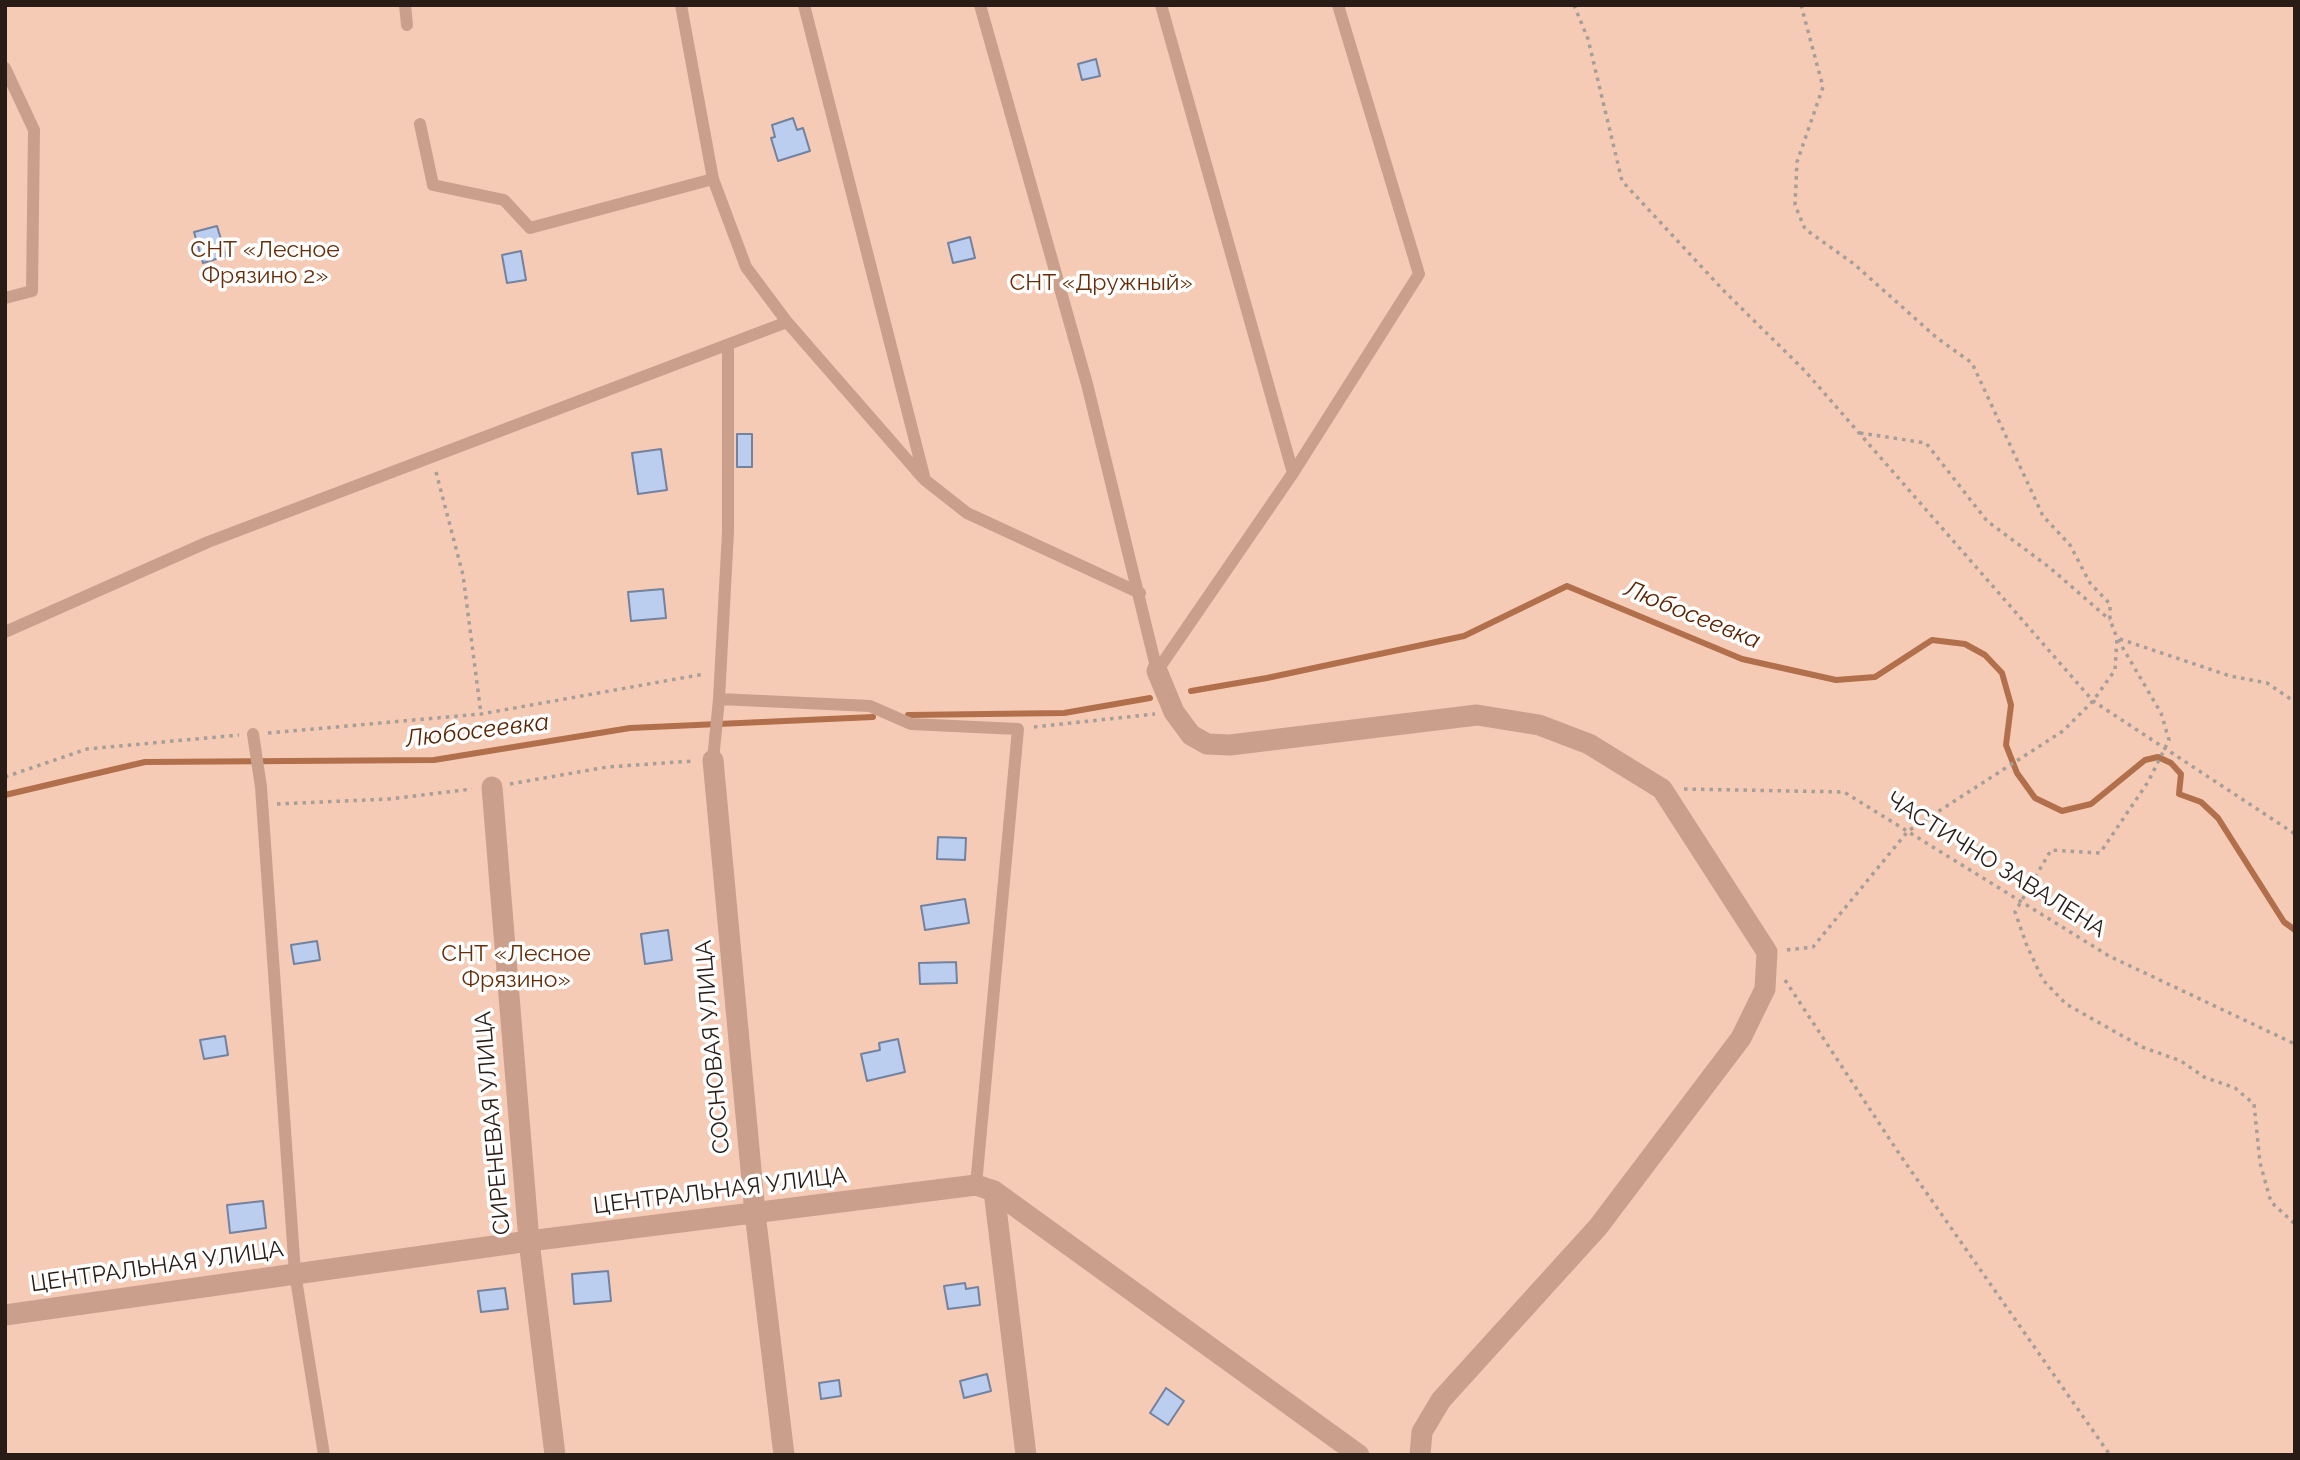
<!DOCTYPE html>
<html>
<head>
<meta charset="utf-8">
<style>
	body { margin:0 }
	#map { position:relative; width:2300px; height:1460px; overflow:hidden; background:#fcf5f1; font-family:Raleway,sans-serif }
	canvas { display:block }
	.frame { position:absolute; inset:0; border:7px solid #291c16; pointer-events:none }
</style>
</head>
<body>
<div id="map">
<canvas width="2300" height="1460"></canvas>
<div class="frame"></div>
</div>
<script>
const ctx = document.querySelector('canvas').getContext('2d');
ctx.lineJoin = 'round';
function fillPath(path, color) { ctx.fillStyle = color; ctx.fill(path, 'evenodd'); }
const toPath = rows => new Path2D(rows.map(r => 'M' + r).join(''));
function stroke(path, color, width, dash) { ctx.strokeStyle = color; ctx.lineWidth = width; ctx.lineCap = dash ? 'butt' : 'round'; ctx.setLineDash(dash || []); ctx.stroke(path); }
function drawText(font, color, halo, rows, align = 'center') {
  ctx.font = font + ' Raleway,sans-serif'; ctx.lineWidth = 7; ctx.setLineDash([]); ctx.textBaseline = 'middle'; ctx.strokeStyle = halo; ctx.fillStyle = color; for (const [text, x, y, turn = 0] of rows) {
    ctx.save(); ctx.translate(x, y); ctx.rotate((+turn || 0) * Math.PI / 180); ctx.textAlign = isNaN(turn) ? turn : align; if (halo) ctx.strokeText(text, 0, 0); ctx.fillText(text, 0, 0); ctx.restore();
  }
}
const green = toPath([
	[5,5,2295,5,2295,1455,5,1455]
]);
const stream = toPath([
	[1191,691,1267,678,1464,636,1567,586,1742,659,1836,680,1875,677,1932,640,1965,644,1985,655,2002,673,2011,705,2006,745,2017,773,2035,798,2062,811,2091,804,2145,760,2158,757,2171,763,2181,774,2179,794,2201,802,2218,818,2284,922,2295,930],
	[908,715,1064,713,1150,698],
	[5,795,145,762,434,760,630,728,873,717]
]);
const building = toPath([
	[1096,59,1100,76,1082,80,1078,64,1096,59],
	[793,118,797,130,803,128,810,151,778,161,771,138,775,137,772,125,793,118],
	[217,226,226,256,203,263,194,232,217,226],
	[970,237,975,258,953,263,948,243,970,237],
	[521,251,526,280,507,283,502,255,521,251],
	[737,434,752,434,752,467,737,467,737,434],
	[661,449,667,490,638,494,632,453,661,449],
	[663,589,666,618,631,621,628,592,663,589],
	[938,837,966,838,965,860,937,859,938,837],
	[965,899,969,923,925,930,921,906,965,899],
	[668,930,672,960,645,964,641,934,668,930],
	[317,941,320,960,294,964,291,945,317,941],
	[956,962,957,983,920,984,919,963,956,962],
	[225,1036,228,1055,204,1059,200,1040,225,1036],
	[898,1039,905,1072,867,1081,861,1054,880,1050,879,1043,898,1039],
	[263,1201,266,1228,230,1233,227,1205,263,1201],
	[608,1271,611,1301,574,1304,572,1274,608,1271],
	[965,1283,966,1289,978,1287,980,1305,948,1309,944,1286,965,1283],
	[505,1288,508,1309,481,1312,478,1291,505,1288],
	[987,1374,991,1391,964,1398,960,1381,987,1374],
	[839,1380,841,1396,821,1399,819,1383,839,1380],
	[1166,1388,1184,1401,1168,1425,1150,1413,1166,1388]
]);
const path = toPath([
	[1574,5,1588,39,1622,181,1724,291,1805,371,2093,701,2295,834],
	[1801,5,1823,87,1797,162,1795,205,1805,229,1854,264,1937,338,1972,363,2043,516,2070,545,2090,583,2110,604,2110,620,2117,638,2161,713,2169,740,2148,782,2100,853,2051,850,2015,912,2027,946,2043,980,2066,1004,2142,1047,2181,1061,2204,1077,2235,1088,2254,1104,2260,1163,2271,1202,2295,1224],
	[1860,433,1926,443,1987,521,2049,567,2110,620],
	[436,472,463,575,481,714],
	[1034,727,1155,714],
	[268,733,481,714,704,674],
	[5,777,87,749,239,735],
	[510,784,607,767,693,761],
	[1684,789,1844,792,2109,956,2295,1044],
	[277,804,389,799,472,789],
	[1787,950,1813,947,1908,831,2063,731,2093,701,2115,670,2117,638,2230,676,2267,683,2295,702],
	[1785,980,1900,1155,2110,1455]
]);
const service = toPath([
	[405,5,407,25],
	[681,5,713,179,746,267,787,322,923,478],
	[804,5,925,480,967,513,1140,593],
	[980,5,1087,384,1157,671],
	[1161,5,1293,473,1419,274,1338,5],
	[5,68,34,130,32,291,5,298],
	[420,124,433,185,504,200,530,228,713,179],
	[728,345,728,532,719,699,870,706,911,724,1018,729,976,1185],
	[5,632,208,542,787,322],
	[1157,671,1293,473],
	[253,734,261,787,295,1273,324,1455],
	[713,760,719,699]
]);
const minor = toPath([
	[1157,671,1174,712,1191,735,1207,744,1230,745,1477,715,1539,725,1589,744,1662,789,1767,952,1765,989,1741,1038,1598,1227,1441,1400,1422,1432,1420,1455],
	[713,760,755,1213,784,1455],
	[492,787,529,1241,555,1455],
	[994,1191,1026,1455],
	[5,1315,529,1241,976,1185,994,1191,1359,1455]
]);
const parkNames = [
	["СНТ «Лесное",265,250],
	["Фрязино 2»",265,276],
	["СНТ «Дружный»",1101,283],
	["СНТ «Лесное",516,954],
	["Фрязино»",516,980]
];
const streetNames = [
	["ЧАСТИЧНО ЗАВАЛЕНА",1996,865,32],
	["СОСНОВАЯ УЛИЦА",713,1047,-95],
	["СИРЕНЕВАЯ УЛИЦА",493,1123,-95],
	["ЦЕНТРАЛЬНАЯ УЛИЦА",720,1191,-7],
	["ЦЕНТРАЛЬНАЯ УЛИЦА",157,1267,-8]
];
const waterNames = [
	["Любосеевка",1692,615,22],
	["Любосеевка",477,731,-7]
];
fillPath(green, '#f5cbb6');
stroke(stream, '#b26f4b', 6);
fillPath(building, '#bbceef');
stroke(building, '#72829f', 2);
stroke(path, '#a79e99', 3.5, [3.5, 5]);
stroke(service, '#caa08c', 12);
stroke(minor, '#caa08c', 21);
drawText('23px', '#662d08', '#fff', parkNames);
drawText('23px', '#291c16', '#fff', streetNames);
drawText('italic 24px', '#5c2300', '#fff', waterNames);
</script>
</body>
</html>
